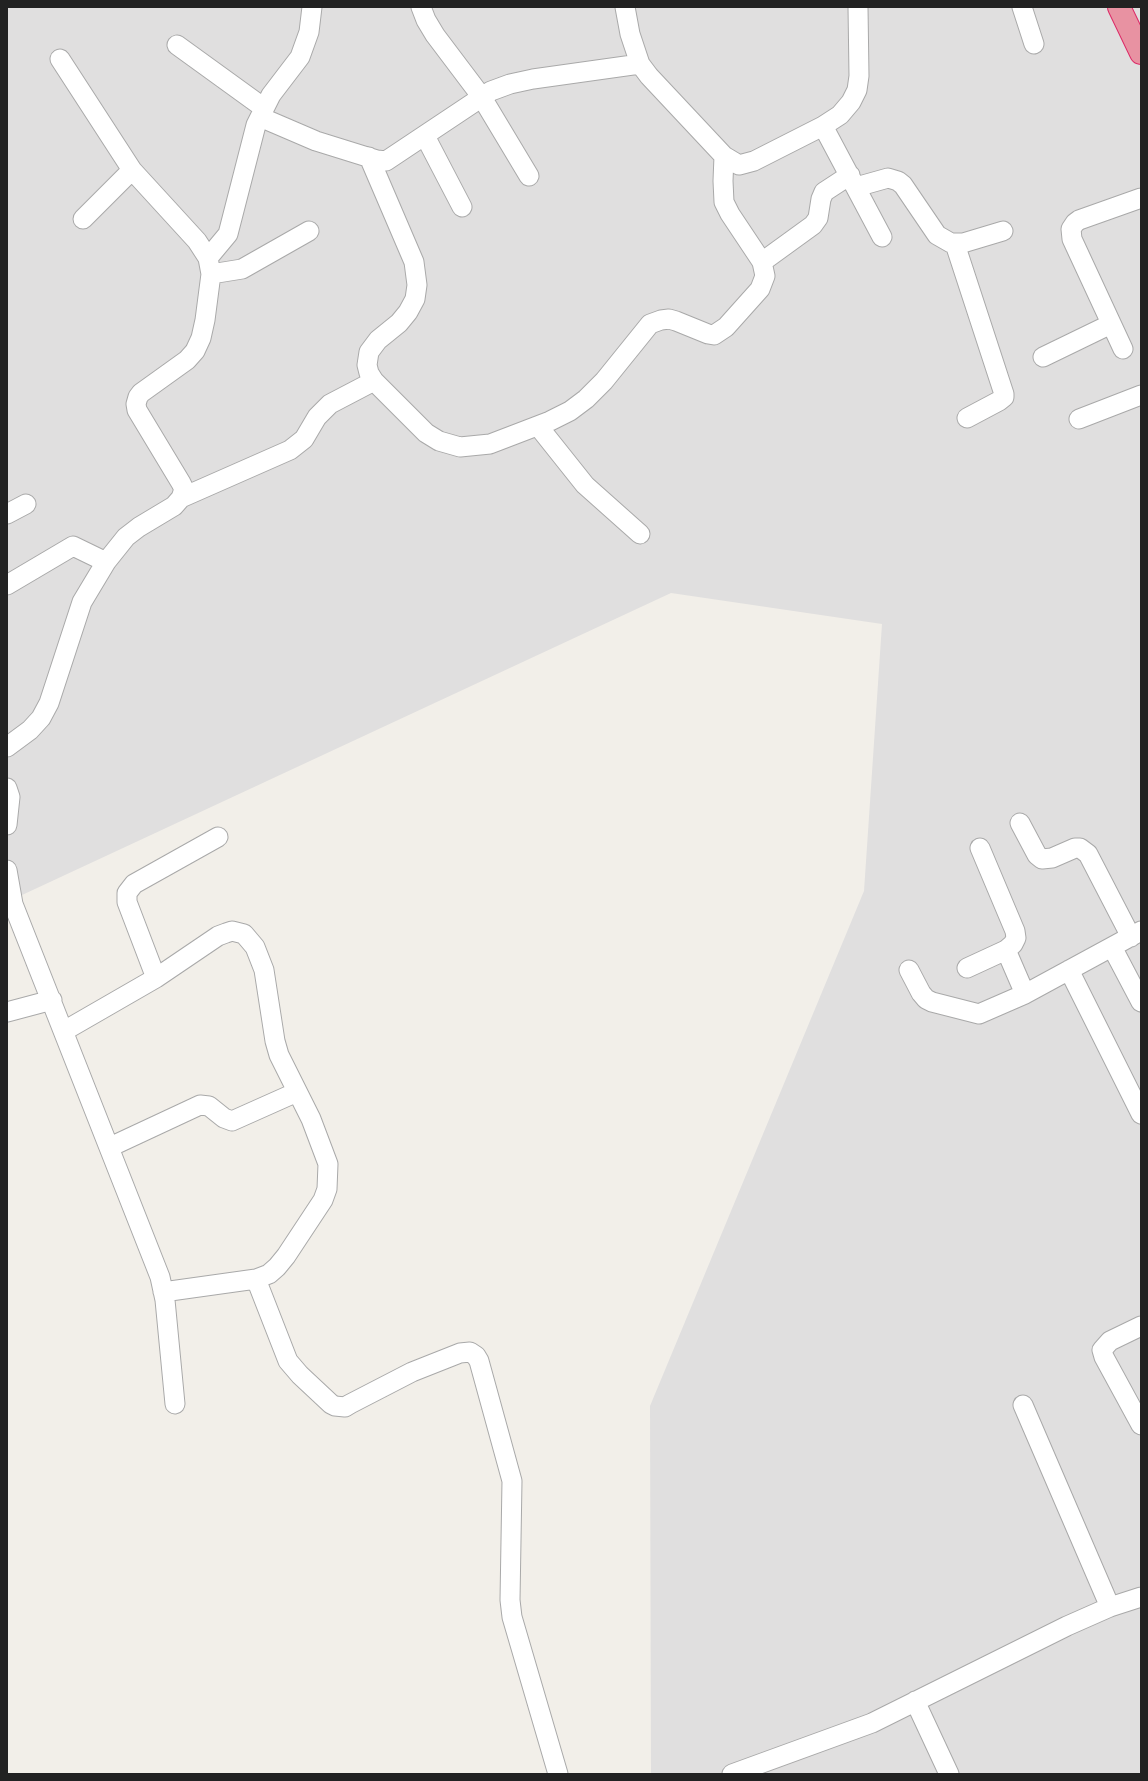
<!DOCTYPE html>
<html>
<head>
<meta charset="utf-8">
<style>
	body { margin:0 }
	#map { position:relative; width:1148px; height:1781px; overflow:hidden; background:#f2efe9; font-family:Cabin,sans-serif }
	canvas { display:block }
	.frame { position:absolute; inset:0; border:8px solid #222; pointer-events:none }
</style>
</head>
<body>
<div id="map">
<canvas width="1148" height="1781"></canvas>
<div class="frame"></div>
</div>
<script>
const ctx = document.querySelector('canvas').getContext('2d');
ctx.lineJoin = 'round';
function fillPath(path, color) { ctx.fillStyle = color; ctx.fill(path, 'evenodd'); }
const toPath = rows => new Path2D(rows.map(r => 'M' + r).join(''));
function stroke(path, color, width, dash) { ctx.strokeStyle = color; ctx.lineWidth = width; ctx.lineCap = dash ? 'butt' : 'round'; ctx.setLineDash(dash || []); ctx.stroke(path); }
const residential = toPath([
	[7,7,1141,7,1141,1774,651,1774,650,1406,864,891,882,624,671,593,7,902]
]);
const minor = toPath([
	[421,7,426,20,435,35,481,96,529,176],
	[625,7,630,34,640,64,649,76,724,156,739,165,754,161,823,126,840,115,851,102,857,90,859,76,858,7],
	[1022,7,1034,44],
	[177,45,264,108],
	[260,117,316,141,377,160,386,161,491,91,510,84,533,79,640,64],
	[823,126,882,237],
	[425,136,462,207],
	[369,157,414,262,417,285,415,299,408,312,399,323,378,340,369,352,367,365,369,373,374,381,426,433,439,441,460,447,490,444,550,421,570,411,586,399,604,381,650,324,661,320,669,319,676,321,708,334,714,335,726,327,760,289,765,276,762,262,730,214,724,202,723,181,724,156],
	[856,187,888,178,898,181,903,185,937,235,951,243,963,243,1003,231],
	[83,219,132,170],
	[955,244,1004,394,1004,397,999,401,967,418],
	[208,258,228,234,256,125,271,95,300,57,309,32,312,7],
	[762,262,813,225,818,218,821,199,824,192,850,175],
	[211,274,242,269,309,231],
	[1123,349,1072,239,1071,229,1075,223,1079,220,1141,198],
	[1043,357,1111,324],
	[1079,419,1141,395],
	[538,426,585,485,640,534],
	[181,498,290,450,304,439,317,417,330,404,374,381],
	[7,514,26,504],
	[7,585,73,546,106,562],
	[7,747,30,730,41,718,49,703,82,602,106,562,126,537,139,527,174,506,181,498,184,489,181,483,137,410,136,404,138,397,141,393,187,360,195,351,201,338,205,320,211,274,208,258,197,241,132,170,60,59],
	[7,788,10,797,7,825],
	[1020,823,1037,855,1042,859,1052,858,1075,848,1080,848,1088,854,1131,937],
	[7,870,13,904,160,1277,165,1300,175,1404],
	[1112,947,1141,1002],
	[1006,950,1025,994],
	[967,968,1006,950,1013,944,1016,938,1015,931,980,848],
	[909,970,921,993,926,999,932,1002,979,1014,1025,994,1141,931],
	[1069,970,1141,1114],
	[156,978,127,902,127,893,134,884,218,837],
	[7,1012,52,1000],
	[64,1031,156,978,218,936,226,933,232,931,244,934,255,947,264,970,275,1041,279,1055,311,1119,328,1164,327,1189,323,1200,286,1256,277,1267,269,1274,256,1279,163,1292],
	[110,1147,200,1105,209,1106,224,1118,232,1121,297,1092],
	[256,1279,288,1361,300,1375,331,1404,335,1406,345,1407,350,1404,412,1372,460,1353,470,1352,476,1356,479,1361,512,1481,510,1600,512,1617,558,1774],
	[1141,1326,1110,1341,1102,1350,1104,1357,1141,1425],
	[1023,1405,1110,1607],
	[915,1701,949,1774],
	[732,1774,872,1723,1067,1626,1110,1607,1141,1597]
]);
const highway = toPath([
	[1119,7,1141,53]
]);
fillPath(residential, '#e0dfdf');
stroke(minor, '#a9a9a9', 21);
stroke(highway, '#dc2a67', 24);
stroke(minor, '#fff', 19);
stroke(highway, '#e892a2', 22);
</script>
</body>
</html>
